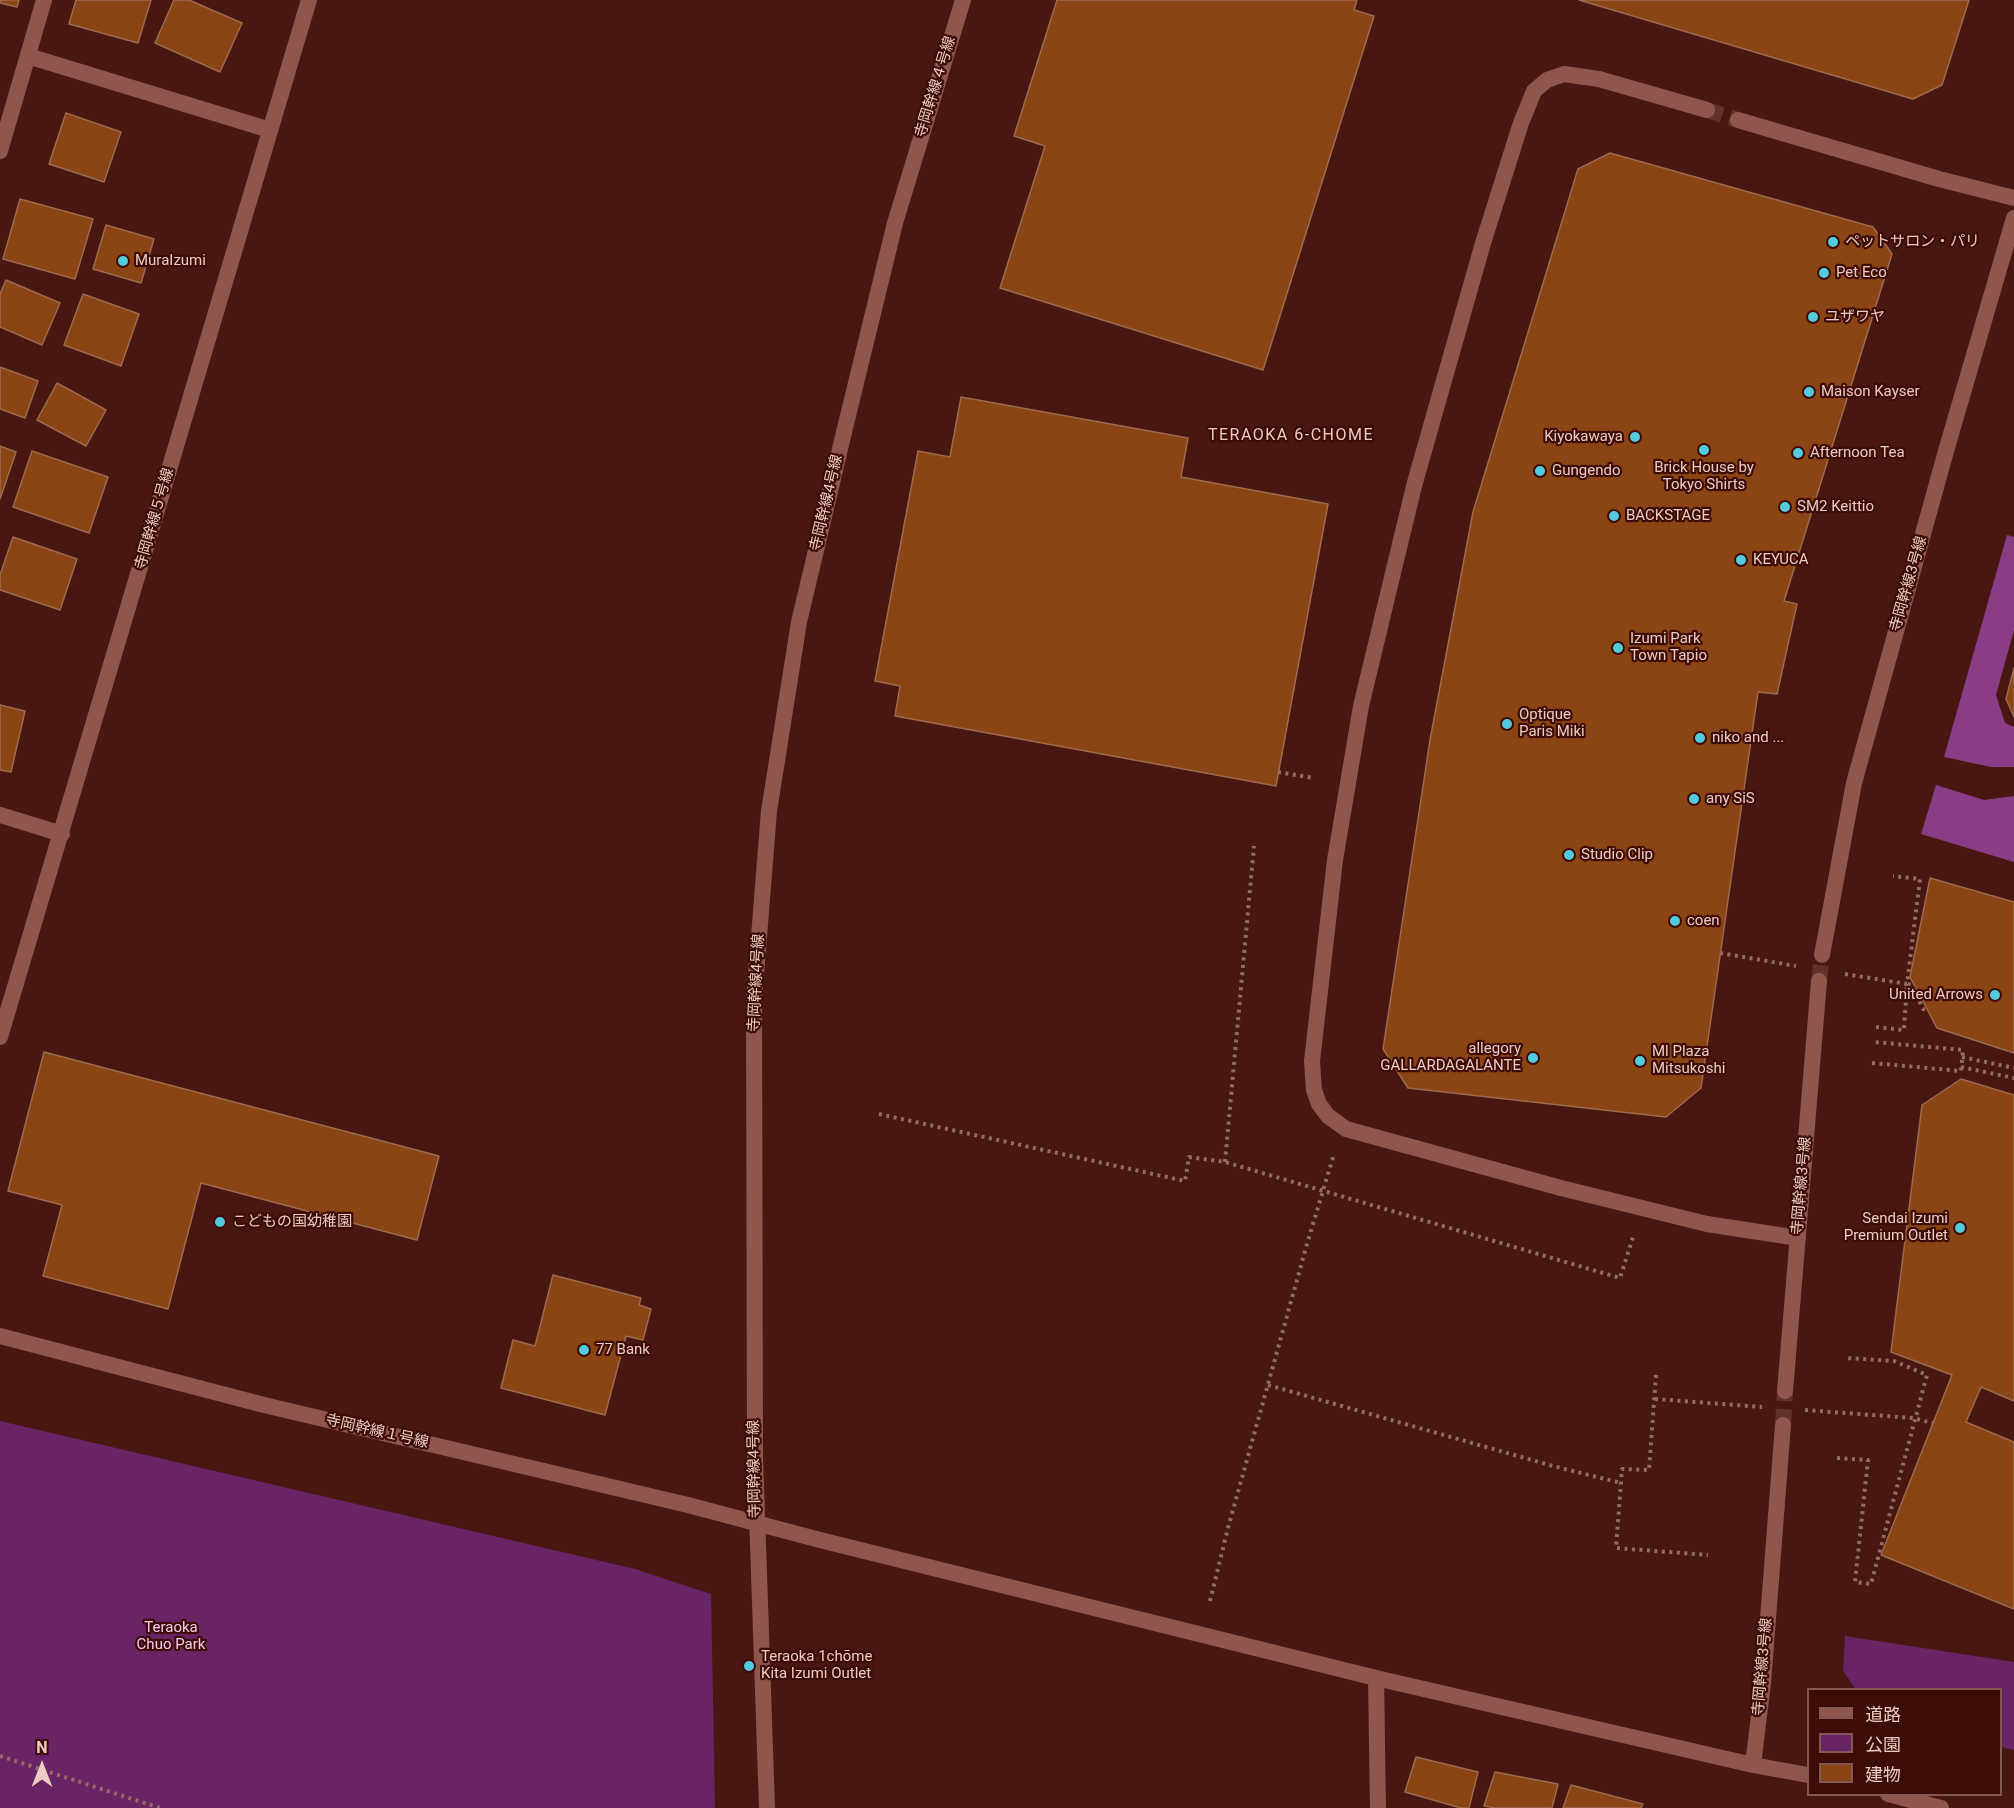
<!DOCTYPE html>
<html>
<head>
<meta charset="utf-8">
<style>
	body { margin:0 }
	#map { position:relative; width:2014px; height:1808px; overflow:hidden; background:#491711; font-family:Roboto,"Noto Sans JP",sans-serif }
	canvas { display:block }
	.legend { position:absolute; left:1807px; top:1688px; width:195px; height:108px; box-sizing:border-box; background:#3d0c07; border:2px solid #835853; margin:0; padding:8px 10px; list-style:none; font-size:18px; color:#eccbc5 }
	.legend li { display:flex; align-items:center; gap:12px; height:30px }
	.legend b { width:30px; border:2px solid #835853 }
	.north { position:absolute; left:12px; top:1736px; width:60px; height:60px; -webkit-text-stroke:4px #3d0c07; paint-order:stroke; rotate:0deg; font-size:16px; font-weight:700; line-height:24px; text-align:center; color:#eccbc5 }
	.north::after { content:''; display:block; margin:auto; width:21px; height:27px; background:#eccbc5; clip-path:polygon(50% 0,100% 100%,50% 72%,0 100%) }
</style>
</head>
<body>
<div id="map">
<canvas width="2014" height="1808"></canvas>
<ul class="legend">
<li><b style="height:8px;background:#8e564d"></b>道路</li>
<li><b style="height:16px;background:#682465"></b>公園</li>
<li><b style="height:16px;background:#8b4414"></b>建物</li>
</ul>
<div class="north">N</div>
</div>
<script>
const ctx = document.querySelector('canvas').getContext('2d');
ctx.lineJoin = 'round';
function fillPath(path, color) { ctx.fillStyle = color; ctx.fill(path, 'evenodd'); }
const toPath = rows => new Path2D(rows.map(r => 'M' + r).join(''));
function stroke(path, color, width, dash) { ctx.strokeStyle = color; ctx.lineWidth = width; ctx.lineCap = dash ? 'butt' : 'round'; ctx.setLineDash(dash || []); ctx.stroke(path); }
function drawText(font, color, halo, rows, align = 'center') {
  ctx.font = font + ' Roboto,"Noto Sans JP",sans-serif'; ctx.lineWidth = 4.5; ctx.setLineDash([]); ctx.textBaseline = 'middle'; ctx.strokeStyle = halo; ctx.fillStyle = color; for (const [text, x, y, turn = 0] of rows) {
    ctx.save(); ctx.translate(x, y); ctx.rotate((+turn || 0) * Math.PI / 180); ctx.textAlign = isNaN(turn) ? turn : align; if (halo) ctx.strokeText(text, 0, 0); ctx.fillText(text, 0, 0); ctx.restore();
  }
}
const green = toPath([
	[0,1421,635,1569,711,1594,715,1808,0,1808],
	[1845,1636,2014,1662,2014,1750,2001,1747,2000,1690,1855,1689,1843,1670]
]);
const forest = toPath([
	[2007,535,2014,537,2014,630,1996,695,2005,723,2014,727,2014,767,1991,767,1944,757],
	[1936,785,1984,800,2014,796,2014,862,1921,834]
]);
const building = toPath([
	[0,0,19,0,17,7,0,3,0,0],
	[76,0,151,0,138,43,69,24,76,0],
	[174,0,189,0,242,23,220,72,155,43,174,0],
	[1057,0,1357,0,1354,10,1374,16,1263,370,1000,288,1045,146,1014,136,1057,0],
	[1579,0,1969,0,1942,85,1913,99,1579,0],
	[66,113,121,132,104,182,49,164,66,113],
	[1610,153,1873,227,1892,254,1784,601,1797,604,1777,694,1758,692,1701,1088,1666,1117,1408,1088,1383,1049,1430,740,1473,512,1578,169,1610,153],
	[20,199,93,219,75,279,3,259,20,199],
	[106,225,154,239,141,283,93,269,106,225],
	[6,280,60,303,42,345,0,327,0,294,6,280],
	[83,294,139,314,121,366,64,345,83,294],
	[0,367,38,381,25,418,0,409,0,367],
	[57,383,106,410,86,446,37,420,57,383],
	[961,397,1188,438,1181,477,1328,504,1276,786,895,716,900,686,875,681,918,451,950,457,961,397],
	[0,446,16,452,0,499,0,446],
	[32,451,108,477,89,533,13,507,32,451],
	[13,537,77,559,60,610,0,590,0,575,13,537],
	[2014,668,2014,717,2006,699,2014,668],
	[0,705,25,711,11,772,0,770,0,705],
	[1930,878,2014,902,2014,1053,1937,1028,1910,977,1930,878],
	[44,1052,439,1156,417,1240,201,1183,168,1309,43,1276,62,1205,8,1191,44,1052],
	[1961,1079,2014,1095,2014,1401,1981,1387,1966,1422,2014,1442,2014,1609,1881,1555,1952,1375,1891,1352,1922,1105,1961,1079],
	[553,1275,641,1298,639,1305,651,1309,643,1340,626,1336,605,1415,501,1388,513,1340,535,1346,553,1275],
	[1416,1757,1478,1772,1469,1808,1461,1808,1405,1792,1416,1757],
	[1495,1772,1558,1784,1552,1808,1495,1808,1484,1806,1495,1772],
	[1571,1785,1643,1804,1641,1808,1563,1808,1571,1785]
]);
const tertiaryTunnel = toPath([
	[1707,110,1738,120],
	[1819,981,1822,955],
	[1783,1425,1785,1391]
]);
const path = toPath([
	[1278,772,1314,778],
	[1720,953,1796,966],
	[1845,974,1907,984,1920,879,1893,876],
	[1876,1027,1904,1030,1907,984,1912,985,1923,1009,1929,1010],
	[1962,1057,2014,1068],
	[1872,1063,1961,1071,1963,1050,1874,1042],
	[1961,1067,2014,1078],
	[879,1114,1185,1181,1189,1157,1225,1162,1620,1278,1633,1237],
	[1225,1162,1254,846],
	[1656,1375,1649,1470,1622,1469,1616,1548,1708,1555],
	[1268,1385,1553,1466,1621,1483],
	[1655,1399,1762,1407],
	[1805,1410,1913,1418,1933,1423],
	[1837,1458,1868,1460,1855,1582,1871,1584,1927,1375,1894,1361,1846,1358],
	[1210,1601,1228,1528,1307,1244,1334,1154],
	[0,1756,160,1808]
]);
const minor = toPath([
	[28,56,270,130],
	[0,151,44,0],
	[0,815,62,834],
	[1376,1678,1378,1808]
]);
const tertiary = toPath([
	[1707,110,1599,79,1564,74,1547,80,1534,91,1521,123,1483,243,1414,486,1361,706,1335,860,1312,1061,1314,1090,1319,1104,1328,1116,1346,1129,1561,1188,1707,1224,1798,1238],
	[1738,120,1939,179,2014,198],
	[1822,955,1854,783,1946,451,2014,218],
	[0,1037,309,0],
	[0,1336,264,1405,688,1505,820,1540,1376,1678,1753,1765,1808,1775],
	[1785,1391,1819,981],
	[1753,1765,1763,1683,1783,1425],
	[1888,1794,1941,1808],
	[767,1808,755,1456,754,999,769,811,799,622,845,428,895,223,963,0]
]);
const markers = [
	[1833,242,6,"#54cadd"],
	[123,261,6,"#54cadd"],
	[1824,273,6,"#54cadd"],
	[1813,317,6,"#54cadd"],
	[1809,392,6,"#54cadd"],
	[1635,437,6,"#54cadd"],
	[1704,450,6,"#54cadd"],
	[1798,453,6,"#54cadd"],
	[1540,471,6,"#54cadd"],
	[1785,507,6,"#54cadd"],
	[1614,516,6,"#54cadd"],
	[1741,560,6,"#54cadd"],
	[1618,648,6,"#54cadd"],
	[1507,724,6,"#54cadd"],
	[1700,738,6,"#54cadd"],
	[1694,799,6,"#54cadd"],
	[1569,855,6,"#54cadd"],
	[1675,921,6,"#54cadd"],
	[1995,995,6,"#54cadd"],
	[1533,1058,6,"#54cadd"],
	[1640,1061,6,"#54cadd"],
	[220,1222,6,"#54cadd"],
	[1960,1228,6,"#54cadd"],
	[584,1350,6,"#54cadd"],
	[749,1666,6,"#54cadd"]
];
const streetNames = [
	["寺岡幹線４号線",936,87,-73],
	["寺岡幹線4号線",827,503,-77],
	["寺岡幹線５号線",155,519,-74],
	["寺岡幹線3号線",1909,584,-74],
	["寺岡幹線4号線",757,983,-87],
	["寺岡幹線3号線",1802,1186,-85],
	["寺岡幹線１号線",377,1432,13],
	["寺岡幹線4号線",755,1469,-91],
	["寺岡幹線3号線",1763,1667,-85]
];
const poiNames = [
	["ペットサロン・パリ",1845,242],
	["MuraIzumi",135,261],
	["Pet Eco",1836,273],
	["ユザワヤ",1825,317],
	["Maison Kayser",1821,392],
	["Kiyokawaya",1623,437,"right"],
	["Afternoon Tea",1810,453],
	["Brick House by",1704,468,"center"],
	["Tokyo Shirts",1704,485,"center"],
	["Gungendo",1552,471],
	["SM2 Keittio",1797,507],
	["BACKSTAGE",1626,516],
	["KEYUCA",1753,560],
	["Izumi Park",1630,639],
	["Town Tapio",1630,656],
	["Optique",1519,715],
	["Paris Miki",1519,732],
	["niko and ...",1712,738],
	["any SiS",1706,799],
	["Studio Clip",1581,855],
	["coen",1687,921],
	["United Arrows",1983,995,"right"],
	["allegory",1521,1049,"right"],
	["GALLARDAGALANTE",1521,1066,"right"],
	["Ml Plaza",1652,1052],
	["Mitsukoshi",1652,1069],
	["Sendai Izumi",1948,1219,"right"],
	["Premium Outlet",1948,1236,"right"],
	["こどもの国幼稚園",232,1222],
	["77 Bank",596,1350],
	["Teraoka 1chōme",761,1657],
	["Kita Izumi Outlet",761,1674]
];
const parkNames = [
	["Teraoka",171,1628],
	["Chuo Park",171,1645]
];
const neighbourhoodNames = [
	["TERAOKA 6-CHOME",1291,436]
];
fillPath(green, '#682465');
fillPath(forest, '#8a3d86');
fillPath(building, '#8b4414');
stroke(building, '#9d6b4e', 1.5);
stroke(tertiaryTunnel, '#61322c', 16, [16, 8]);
stroke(path, '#956b65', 4, [3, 4.5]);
stroke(minor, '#8e564d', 16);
stroke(tertiary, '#8e564d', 16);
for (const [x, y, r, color] of markers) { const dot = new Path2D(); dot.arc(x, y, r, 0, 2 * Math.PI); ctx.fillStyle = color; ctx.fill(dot); stroke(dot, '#3d0c07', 2); }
drawText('15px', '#eccbc5', '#3d0c07', streetNames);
drawText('15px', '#eccbc5', '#3d0c07', poiNames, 'left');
drawText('15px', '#f4caf0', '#3d0c07', parkNames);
ctx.letterSpacing = '1.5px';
drawText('16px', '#eccbc5', '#3d0c07', neighbourhoodNames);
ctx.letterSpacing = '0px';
</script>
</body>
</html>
